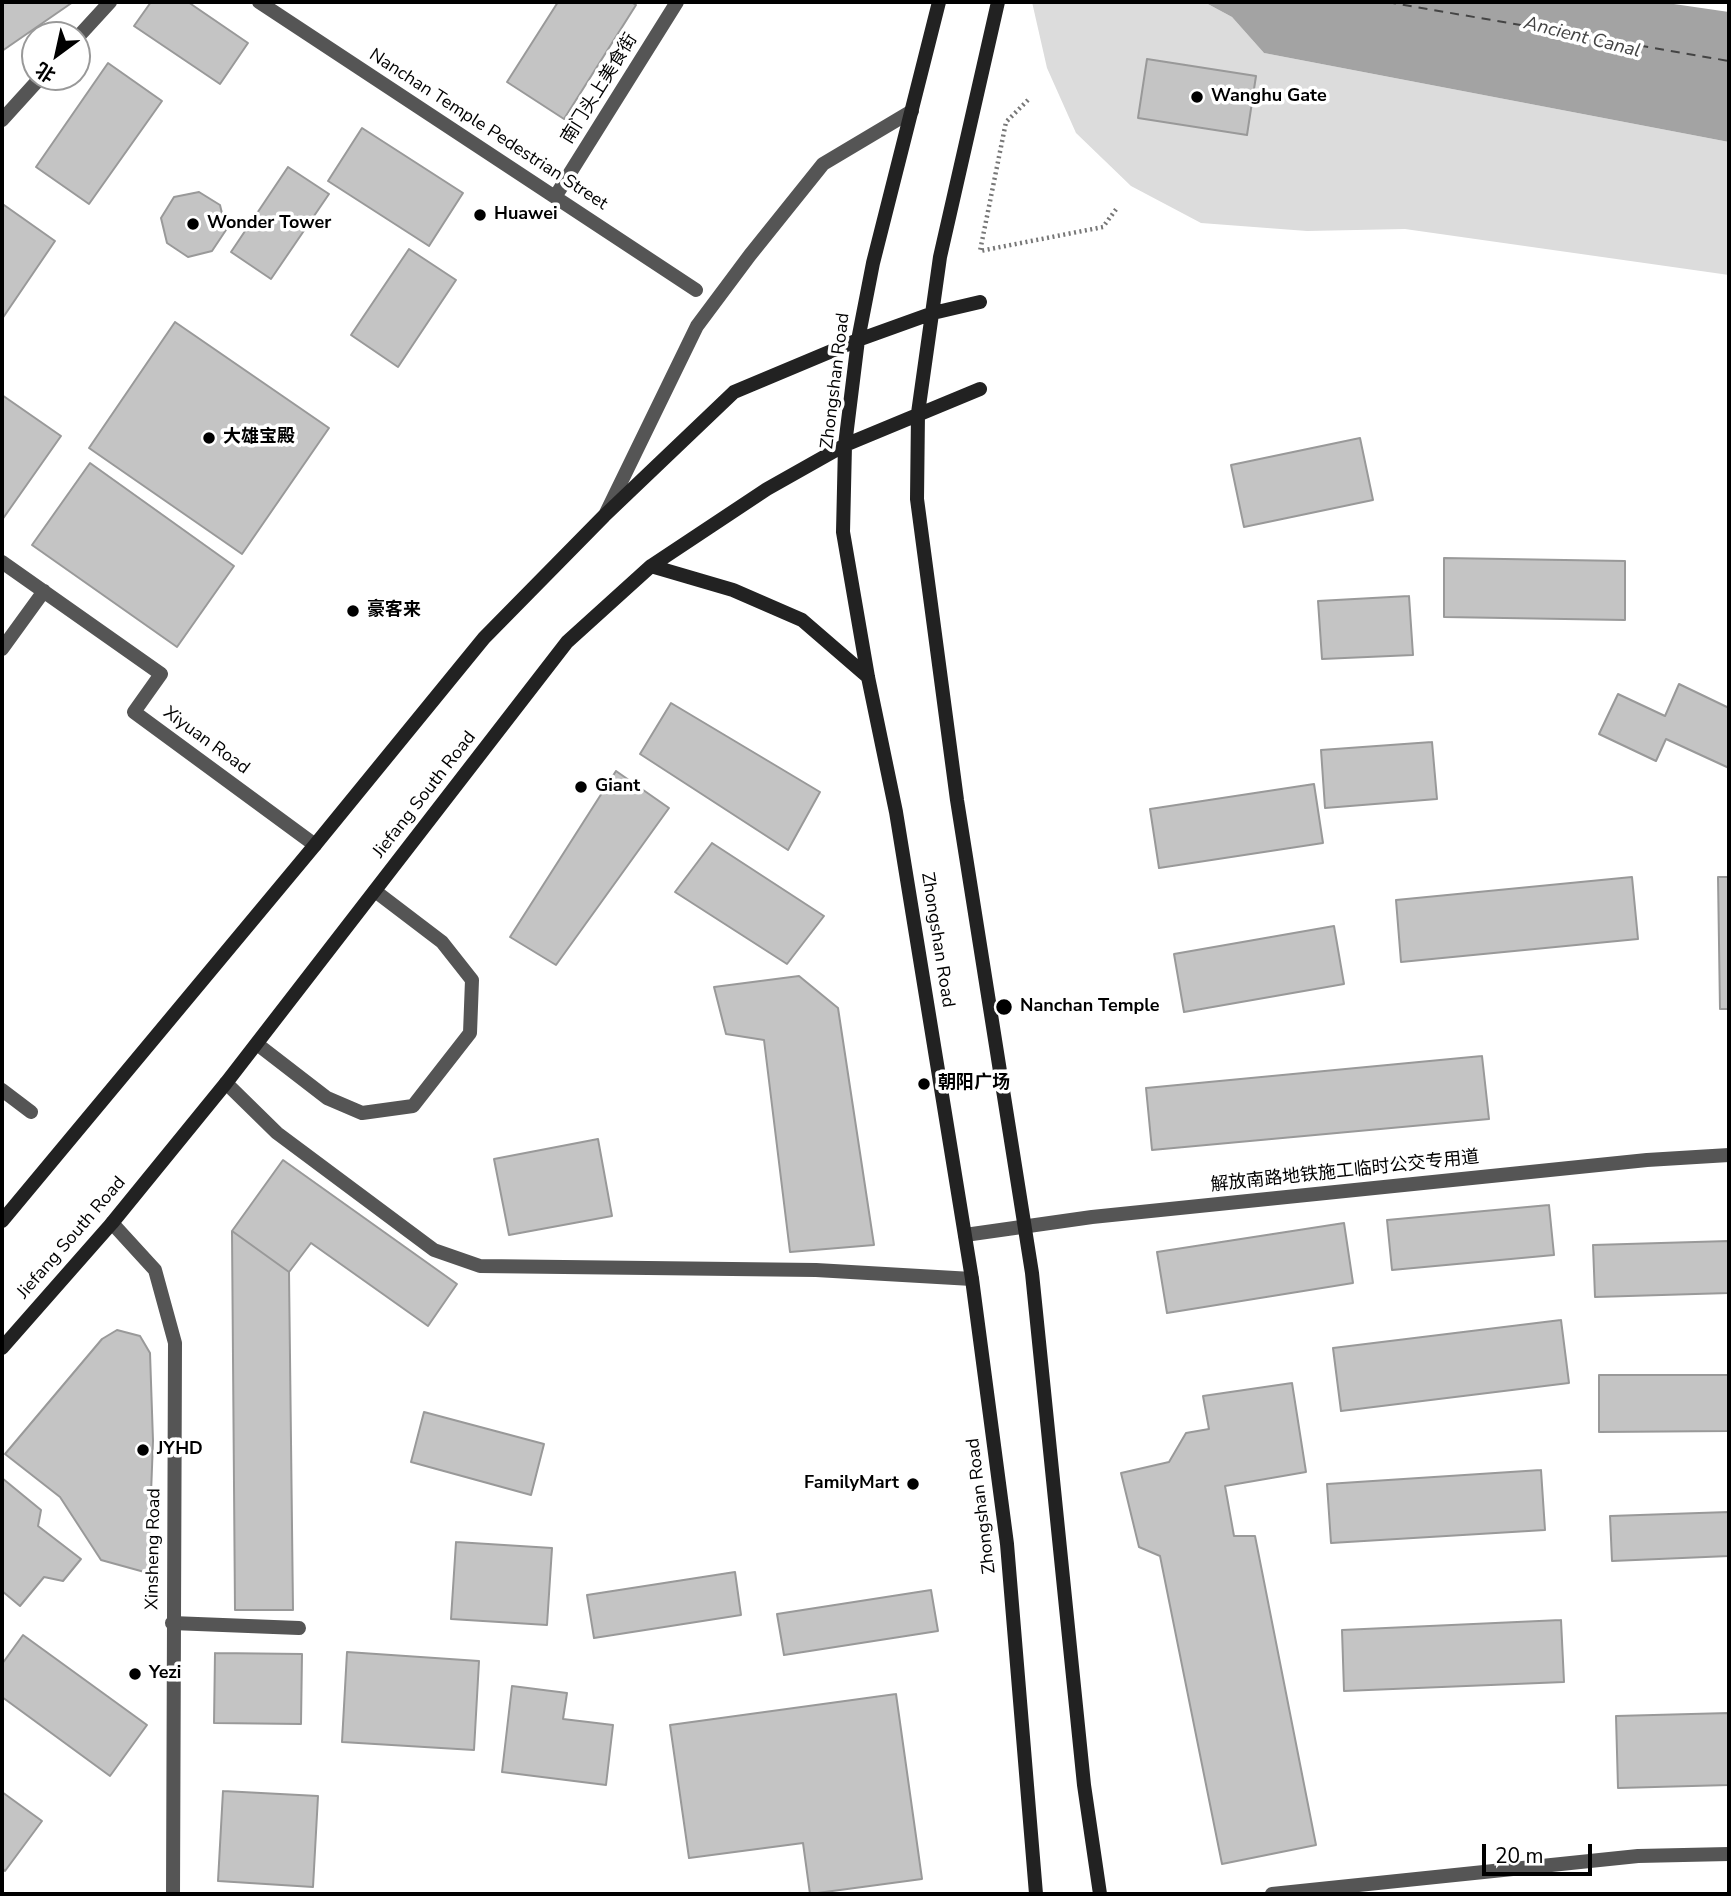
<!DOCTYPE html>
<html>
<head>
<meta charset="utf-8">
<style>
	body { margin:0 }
	#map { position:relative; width:1731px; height:1896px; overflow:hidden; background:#fff; font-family:"Nunito Sans","Noto Sans SC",sans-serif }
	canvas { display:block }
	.frame { position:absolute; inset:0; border:4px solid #000; pointer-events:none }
	.north { position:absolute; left:21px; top:21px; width:70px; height:70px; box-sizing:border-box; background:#fff; border:2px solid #999; border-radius:50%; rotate:213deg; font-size:19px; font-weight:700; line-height:28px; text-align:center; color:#000 }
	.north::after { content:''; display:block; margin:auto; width:24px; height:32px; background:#000; clip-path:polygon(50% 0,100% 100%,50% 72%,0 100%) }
	.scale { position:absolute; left:1482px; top:1844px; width:110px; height:32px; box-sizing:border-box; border:4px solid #000; border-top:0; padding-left:9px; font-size:21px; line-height:24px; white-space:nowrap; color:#000; -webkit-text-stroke:5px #fff; paint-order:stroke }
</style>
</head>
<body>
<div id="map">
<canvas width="1731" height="1896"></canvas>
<div class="frame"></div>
<div class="north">北</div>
<div class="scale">20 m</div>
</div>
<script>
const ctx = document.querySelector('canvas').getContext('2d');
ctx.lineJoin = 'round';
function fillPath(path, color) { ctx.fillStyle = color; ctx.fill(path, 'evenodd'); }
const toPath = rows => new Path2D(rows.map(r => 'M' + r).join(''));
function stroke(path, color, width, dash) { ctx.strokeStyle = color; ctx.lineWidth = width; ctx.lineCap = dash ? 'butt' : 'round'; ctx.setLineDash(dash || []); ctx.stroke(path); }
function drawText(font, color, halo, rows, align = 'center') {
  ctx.font = font + ' "Nunito Sans","Noto Sans SC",sans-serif'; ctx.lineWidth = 7; ctx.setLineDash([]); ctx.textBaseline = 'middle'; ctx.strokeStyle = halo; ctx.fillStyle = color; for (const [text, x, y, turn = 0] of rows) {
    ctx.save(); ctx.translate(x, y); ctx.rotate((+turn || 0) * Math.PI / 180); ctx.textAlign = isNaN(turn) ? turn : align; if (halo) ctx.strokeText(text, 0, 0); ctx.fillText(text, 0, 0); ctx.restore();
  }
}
const green = toPath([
	[1032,2,1206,3,1232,17,1264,53,1729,142,1729,275,1405,229,1307,231,1201,223,1131,186,1076,133,1047,68]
]);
const water = toPath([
	[1127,2,1660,2,1729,12,1729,142,1264,53,1232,17,1206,3,1152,4]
]);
const ferry = toPath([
	[1387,2,1729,61]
]);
const building = toPath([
	[2,2,73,2,2,51,2,2],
	[151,2,188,2,248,43,220,84,134,26,151,2],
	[558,2,631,2,636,5,564,119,507,82,558,2],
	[1147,59,1256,76,1247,135,1138,118,1147,59],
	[108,63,162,101,89,204,36,167,108,63],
	[362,128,463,193,429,246,328,181,362,128],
	[288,167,329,194,271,279,231,252,288,167],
	[199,192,220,205,226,230,212,251,188,257,167,243,161,218,174,197,199,192],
	[4,205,55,241,2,319,2,208,4,205],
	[409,249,456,280,398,367,351,335,409,249],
	[175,322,329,428,242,554,89,448,175,322],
	[2,395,61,436,2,520,2,395],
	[1360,438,1373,500,1244,527,1231,465,1360,438],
	[90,463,234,566,177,647,32,545,90,463],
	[1444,558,1625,561,1625,620,1444,617,1444,558],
	[1409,596,1413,655,1322,659,1318,601,1409,596],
	[1679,684,1729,708,1729,768,1666,739,1656,761,1599,734,1618,694,1665,716,1679,684],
	[671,703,820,792,788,850,640,754,671,703],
	[1432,742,1437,799,1325,808,1321,750,1432,742],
	[616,771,669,808,556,965,510,937,616,771],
	[1314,784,1323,843,1159,868,1150,809,1314,784],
	[712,843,824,916,787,964,675,892,712,843],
	[1632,877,1638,939,1401,962,1396,900,1632,877],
	[1718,877,1729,877,1729,1009,1720,1009,1718,877],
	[1334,926,1344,984,1184,1012,1174,954,1334,926],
	[799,976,838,1008,874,1245,790,1252,764,1040,726,1034,714,987,799,976],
	[1482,1056,1489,1119,1152,1150,1146,1088,1482,1056],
	[598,1139,612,1216,509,1235,494,1159,598,1139],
	[283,1160,457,1284,428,1326,311,1243,289,1272,232,1231,283,1160],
	[1549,1205,1554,1255,1392,1270,1387,1220,1549,1205],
	[1344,1223,1353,1283,1167,1313,1157,1252,1344,1223],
	[232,1231,289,1272,293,1610,235,1610,232,1231],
	[1729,1241,1729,1293,1595,1297,1593,1245,1729,1241],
	[1561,1320,1569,1383,1341,1411,1333,1348,1561,1320],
	[117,1330,140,1336,150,1353,153,1441,148,1573,101,1560,60,1497,5,1454,102,1339,117,1330],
	[1599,1375,1729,1375,1729,1431,1599,1432,1599,1375],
	[1292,1383,1306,1472,1225,1486,1234,1536,1255,1536,1316,1845,1222,1864,1160,1556,1139,1547,1121,1473,1169,1462,1186,1433,1209,1429,1203,1396,1292,1383],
	[424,1412,544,1444,531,1495,411,1462,424,1412],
	[1541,1470,1545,1530,1331,1543,1327,1484,1541,1470],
	[2,1478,41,1510,38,1526,81,1559,63,1581,44,1577,20,1606,2,1591,2,1478],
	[1729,1512,1729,1556,1612,1561,1610,1516,1729,1512],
	[456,1542,552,1548,547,1625,451,1619,456,1542],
	[735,1572,741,1615,594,1638,587,1595,735,1572],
	[931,1590,938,1631,784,1655,777,1614,931,1590],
	[1561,1620,1564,1682,1344,1691,1342,1630,1561,1620],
	[23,1635,147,1725,110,1776,2,1697,2,1664,23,1635],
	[347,1652,479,1661,474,1750,342,1742,347,1652],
	[215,1653,302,1654,301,1724,214,1723,215,1653],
	[512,1686,567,1693,563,1719,613,1725,606,1785,502,1772,512,1686],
	[896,1694,922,1879,810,1894,803,1843,689,1858,670,1725,896,1694],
	[1729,1713,1729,1785,1618,1788,1616,1716,1729,1713],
	[223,1791,318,1796,313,1887,218,1881,223,1791],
	[2,1792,42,1821,5,1871,2,1868,2,1792]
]);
const path = toPath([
	[1028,100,1006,122,980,251,1103,227,1117,208]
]);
const service = toPath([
	[606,513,697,326,750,255,823,164,912,111],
	[257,1044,327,1098,362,1113,413,1106,470,1033,472,980,442,942,375,891],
	[226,1083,277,1133,434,1250,480,1266,816,1270,972,1279],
	[965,1235,1092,1217,1647,1160,1729,1155],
	[172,1623,299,1628],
	[1272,1894,1638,1856,1729,1854]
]);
const pedestrian = toPath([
	[259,2,696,290],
	[77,38,110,2],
	[2,120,41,77],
	[555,197,677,2],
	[2,562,161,674,134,712,315,845],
	[2,649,44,591],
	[2,1090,31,1112]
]);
const tertiary = toPath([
	[112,1223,155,1270,175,1343,173,1894]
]);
const secondary = toPath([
	[939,2,873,263,858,340,845,445,843,532,868,677,896,812,972,1279,1007,1544,1036,1894],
	[998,2,940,257,918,413,917,499,957,800,1032,1273,1084,1785,1100,1894],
	[651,566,733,590,802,620,868,677],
	[2,1221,315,845,484,638,604,516,734,392,858,340,933,313,980,302],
	[2,1348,112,1223,226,1083,567,642,651,566,767,489,845,445,980,389]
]);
const markers = [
	[1197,97,7,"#000"],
	[480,215,7,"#000"],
	[193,224,7,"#000"],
	[209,438,7,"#000"],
	[353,611,7,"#000"],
	[581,787,7,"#000"],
	[1004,1007,9,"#000"],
	[924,1084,7,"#000"],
	[143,1450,7,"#000"],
	[913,1484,7,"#000"],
	[135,1674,7,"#000"]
];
const streetNames = [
	["南门头上美食街",600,89,-58],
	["Nanchan Temple Pedestrian Street",488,130,33],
	["Zhongshan Road",836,381,-83],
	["Xiyuan Road",206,741,36],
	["Jiefang South Road",425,795,-52],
	["Zhongshan Road",937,940,81],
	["解放南路地铁施工临时公交专用道",1345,1172,-6],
	["Jiefang South Road",72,1238,-49],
	["Zhongshan Road",982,1506,-97],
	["Xinsheng Road",154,1549,-89]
];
const poiNames = [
	["Wanghu Gate",1211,97],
	["Huawei",494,215],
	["Wonder Tower",207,224],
	["大雄宝殿",223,438],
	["豪客来",367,611],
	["Giant",595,787],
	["Nanchan Temple",1020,1007],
	["朝阳广场",938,1084],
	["JYHD",157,1450],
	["FamilyMart",899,1484,"right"],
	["Yezi",149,1674]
];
const waterNames = [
	["Ancient Canal",1582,38,14]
];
fillPath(green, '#dcdcdc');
fillPath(water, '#a3a3a3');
stroke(ferry, '#444', 2, [9, 7]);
fillPath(building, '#c4c4c4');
stroke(building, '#999', 2);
stroke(path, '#777', 4.5, [2, 3.5]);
stroke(service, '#555', 14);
stroke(pedestrian, '#555', 14);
stroke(tertiary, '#555', 14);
stroke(secondary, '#222', 14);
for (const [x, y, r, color] of markers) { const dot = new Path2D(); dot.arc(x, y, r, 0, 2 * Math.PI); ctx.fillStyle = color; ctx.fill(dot); stroke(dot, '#fff', 2.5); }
drawText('18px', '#000', '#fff', streetNames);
drawText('bold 18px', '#000', '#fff', poiNames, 'left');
drawText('italic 19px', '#444', '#fff', waterNames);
</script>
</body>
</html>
